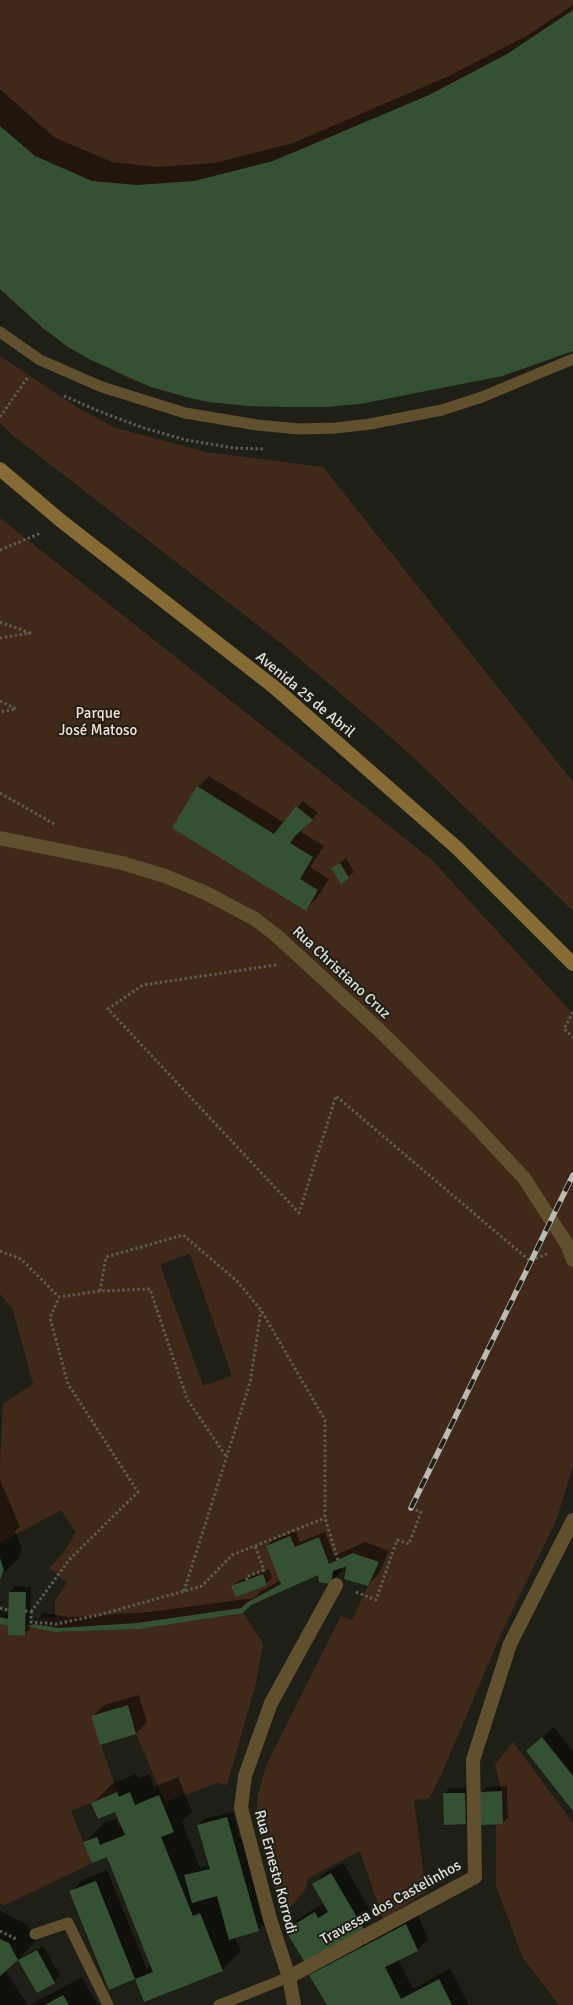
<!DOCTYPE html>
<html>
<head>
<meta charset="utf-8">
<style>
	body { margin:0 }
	canvas { display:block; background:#1e1f16 }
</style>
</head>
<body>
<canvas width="573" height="2005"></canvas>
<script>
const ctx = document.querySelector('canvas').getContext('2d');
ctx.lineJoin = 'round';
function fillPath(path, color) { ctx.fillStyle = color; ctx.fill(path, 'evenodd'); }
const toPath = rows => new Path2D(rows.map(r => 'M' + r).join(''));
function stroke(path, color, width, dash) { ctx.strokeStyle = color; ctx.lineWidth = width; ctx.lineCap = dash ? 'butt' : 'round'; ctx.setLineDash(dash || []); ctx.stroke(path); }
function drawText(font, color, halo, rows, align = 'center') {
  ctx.font = font + ' Signika,sans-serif'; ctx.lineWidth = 4; ctx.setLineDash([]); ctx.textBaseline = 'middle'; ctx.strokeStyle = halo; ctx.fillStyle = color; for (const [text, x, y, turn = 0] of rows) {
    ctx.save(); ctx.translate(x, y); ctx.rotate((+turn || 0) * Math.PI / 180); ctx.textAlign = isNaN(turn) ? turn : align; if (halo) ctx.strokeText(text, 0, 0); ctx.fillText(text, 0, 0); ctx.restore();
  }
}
const green = toPath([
	[0,0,573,0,573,351,502,376,360,404,209,402,190,398,151,387,130,379,68,347,43,328,0,289],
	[0,356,78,408,116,428,206,452,323,467,573,782,573,911,415,759,361,711,282,644,16,438,0,423],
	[0,518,432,860,573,1014,573,1466,556,1521,500,1636,442,1773,429,1799,414,1800,426,1892,383,1919,360,1851,308,1878,306,1888,291,1907,281,1913,256,1818,258,1794,266,1766,341,1616,352,1620,379,1562,353,1553,241,1608,137,1623,58,1628,35,1624,38,1618,55,1618,55,1601,67,1582,49,1568,64,1552,76,1532,61,1510,0,1543,0,1466,3,1404,33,1384,13,1310,0,1294],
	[190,1254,232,1376,203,1386,160,1264],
	[243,1613,263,1644,256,1683,227,1785,217,1783,165,1802,136,1734,128,1705,91,1716,117,1792,71,1811,92,1863,5,1905,0,1904,0,1624,8,1626,8,1635,24,1636,25,1625,54,1632,140,1629],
	[513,1742,573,1823,573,2005,559,2005,523,1958,496,1886,496,1824,503,1824,502,1791,495,1765]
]);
const shadow = toPath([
	[573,5,573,349,0,287,0,89,54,137,112,162,157,167,214,163,293,143,449,76,528,35],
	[209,776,283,822,303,801,318,813,301,832,324,846,310,867,329,879,317,898,306,909,198,787],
	[346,858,354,872,341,882,333,868],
	[0,1480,20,1527,15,1531,22,1549,19,1558,0,1577],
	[296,1531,300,1542,325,1532,334,1556,365,1542,389,1551,379,1574,367,1585,349,1565,342,1567,342,1571,330,1582,319,1574,250,1604,242,1612,140,1627,54,1631,32,1624,44,1613,70,1617,149,1612,254,1598,261,1591,281,1580,267,1546,273,1540],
	[269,1569,272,1578,267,1583,237,1595,233,1586,238,1581],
	[15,1586,31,1587,30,1629,24,1634,9,1625,0,1623,0,1611,9,1613,10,1592],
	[139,1695,147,1722,136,1733,101,1744,92,1717,104,1705],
	[554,1727,573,1751,573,1809,527,1751],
	[136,1774,138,1779,149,1774,154,1787,178,1777,192,1812,182,1822,200,1868,210,1865,199,1825,204,1819,233,1812,240,1839,247,1837,270,1919,258,1930,235,1937,241,1951,222,1970,145,2001,136,1977,109,1988,71,1892,82,1880,107,1870,147,1969,151,1965,107,1855,85,1842,104,1823,116,1819,119,1827,122,1826,116,1811,93,1803,112,1784],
	[507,1786,508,1817,503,1823,481,1793,486,1787],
	[450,1788,470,1788,471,1817,465,1823,444,1794],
	[343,1863,374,1917,363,1928,287,1930,298,1919,324,1903,314,1885,325,1873],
	[0,1911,27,1925,36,1940,20,1958,43,1946,60,1976,54,1982,37,1991,19,1958,5,1970,28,2005,0,2005],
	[417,1914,428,1939,417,1950,398,1959,413,1989,450,1968,469,2005,329,2005,311,1975,322,1964],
	[82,1977,98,2005,30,2005]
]);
const building = toPath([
	[573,10,573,351,502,376,360,404,325,407,288,407,248,406,209,402,190,398,151,387,91,360,68,347,43,328,0,289,0,126,35,156,92,181,137,185,194,181,273,161,429,95,507,54],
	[197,786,274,834,296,806,313,820,295,836,290,843,313,857,300,879,318,890,306,911,172,828],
	[340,863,349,878,341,884,331,868],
	[290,1536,295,1547,319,1537,329,1564,353,1553,379,1562,368,1586,344,1579,347,1566,333,1571,331,1584,319,1582,318,1575,251,1605,243,1613,140,1629,54,1632,27,1626,35,1624,58,1628,137,1623,241,1608,248,1602,281,1584,266,1546],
	[0,1558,4,1570,0,1580],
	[263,1574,267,1585,236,1597,231,1586],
	[9,1592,26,1592,25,1636,8,1635,8,1626,0,1624,0,1617,8,1619],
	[128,1705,136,1734,100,1745,91,1716],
	[542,1737,573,1776,573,1811,526,1751],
	[502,1791,503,1824,481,1825,480,1792],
	[117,1792,119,1797,130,1792,135,1805,159,1795,174,1832,161,1837,193,1916,200,1913,223,1971,144,2002,135,1979,153,1972,107,1857,92,1863,83,1842,97,1837,100,1845,125,1835,115,1812,98,1819,91,1803],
	[443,1793,465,1793,466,1824,444,1825],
	[227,1817,259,1931,229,1940,217,1896,192,1903,184,1875,210,1869,197,1825],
	[331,1873,364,1929,306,1964,285,1930,315,1912,318,1918,328,1912,312,1884],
	[96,1881,135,1979,109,1990,69,1891],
	[406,1924,418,1951,385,1967,401,1999,439,1979,452,2005,327,2005,309,1975],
	[0,1939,9,1943,18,1960,0,1976],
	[37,1950,55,1983,37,1993,18,1960],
	[63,1995,69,2005,45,2005]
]);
const path = toPath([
	[64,396,106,414,144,428,186,440,234,448,264,449],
	[0,417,28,377],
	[0,550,41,533],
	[0,622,30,633,0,638],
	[0,701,16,709,0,712],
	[0,793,56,825],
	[276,965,143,985,108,1009,299,1213,336,1096,530,1261,547,1254],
	[573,1012,564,1029,573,1037],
	[0,1251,21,1259,59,1297],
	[100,1291,106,1257,183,1235,237,1281,261,1310,325,1420,325,1518,338,1560],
	[247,1580,246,1577,264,1570,255,1546],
	[184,1591,250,1383,261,1311],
	[356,1592,376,1600,397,1540,409,1544,421,1512,411,1508],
	[0,1608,8,1610],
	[25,1611,31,1612,31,1622,56,1624,99,1615,202,1586,232,1555,325,1518],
	[31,1612,69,1560,138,1492,68,1384,50,1318,59,1297,100,1291,150,1289,187,1399,226,1456],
	[0,1931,16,1939]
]);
const service = toPath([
	[0,332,40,360,102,387,185,413,257,425,299,429,336,428,370,424,442,410,482,397,573,359],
	[35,1934,68,1923,108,2005],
	[219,2005,289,1977]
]);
const minor = toPath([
	[0,838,122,863,165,876,206,893,255,919,277,936,377,1028,471,1121,524,1178,568,1246,573,1260],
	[289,1977,475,1877,473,1760,510,1644,573,1520],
	[294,2005,289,1977,270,1919,241,1808,245,1776,271,1703,336,1585]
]);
const secondary = toPath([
	[0,469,60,520,274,687,457,848,573,964]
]);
const rail = toPath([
	[411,1508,573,1175]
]);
const streetNames = [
	["Avenida 25 de Abril",305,695,40],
	["Rua Christiano Cruz",341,973,43],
	["Rua Ernesto Korrodi",275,1872,75],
	["Travessa dos Castelinhos",391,1903,-29]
];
const parkNames = [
	["Parque",98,714],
	["José Matoso",98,731]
];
fillPath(green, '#412919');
fillPath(shadow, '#0007');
fillPath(building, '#355133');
stroke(path, '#5a5b53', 3, [2.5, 2.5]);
stroke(service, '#60502e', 11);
stroke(minor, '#60502e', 14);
stroke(secondary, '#866b34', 14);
stroke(rail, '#babbb5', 5.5);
stroke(rail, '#1e1f16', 4, [11]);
drawText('15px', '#e2e3dd', '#1e1f16', streetNames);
drawText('15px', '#f9dfcf', '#1e1f16', parkNames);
</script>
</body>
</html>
